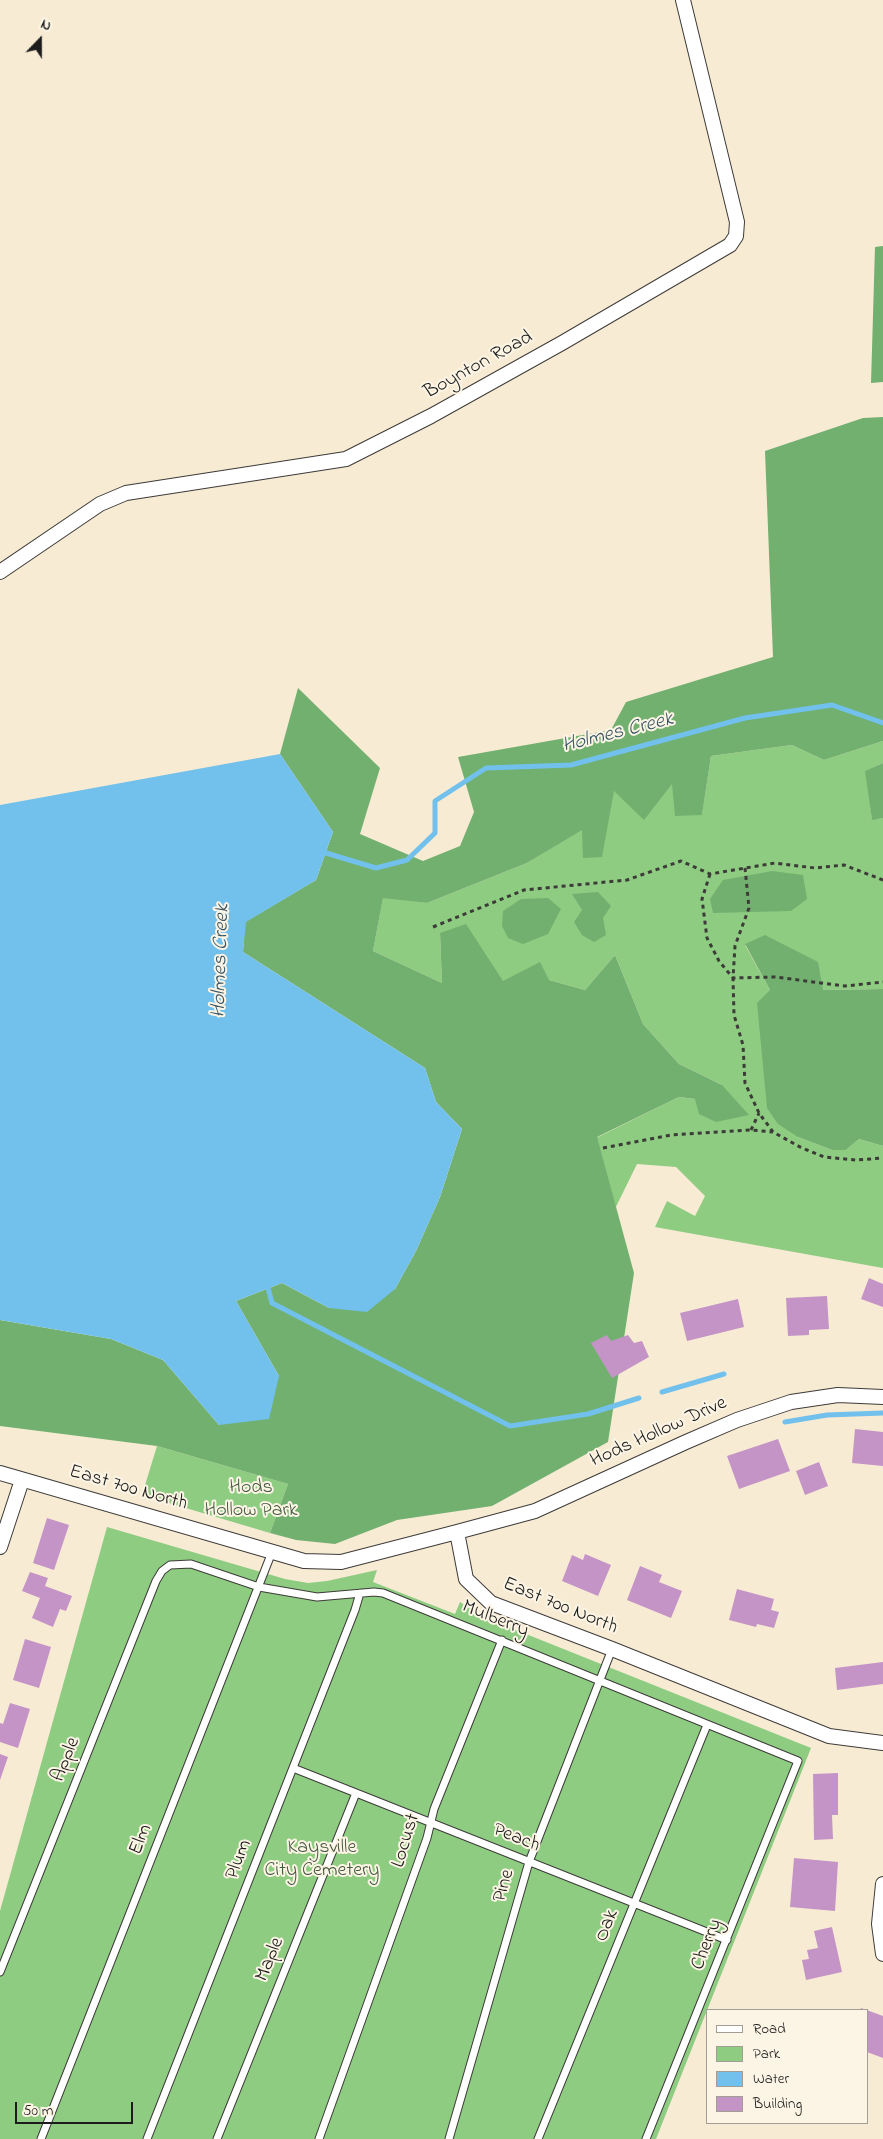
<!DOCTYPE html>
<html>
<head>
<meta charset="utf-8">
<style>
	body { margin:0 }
	#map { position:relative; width:883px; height:2139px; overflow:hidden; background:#f8ebd4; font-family:"Indie Flower",sans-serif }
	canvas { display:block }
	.legend { position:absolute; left:706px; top:2009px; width:162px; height:115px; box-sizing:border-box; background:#fcf5e5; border:1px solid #a29e95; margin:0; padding:6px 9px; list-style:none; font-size:15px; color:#1c1c1c }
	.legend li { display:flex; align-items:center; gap:10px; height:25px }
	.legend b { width:25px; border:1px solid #a29e95 }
	.north { position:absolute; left:15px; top:15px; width:50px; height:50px; -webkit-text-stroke:4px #fcf5e5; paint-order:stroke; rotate:22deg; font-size:14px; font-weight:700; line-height:20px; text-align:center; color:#1c1c1c }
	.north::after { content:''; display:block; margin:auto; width:18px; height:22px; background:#1c1c1c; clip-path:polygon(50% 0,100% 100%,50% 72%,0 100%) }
	.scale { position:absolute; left:15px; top:2102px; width:118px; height:22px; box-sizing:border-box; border:2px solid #1c1c1c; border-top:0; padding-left:6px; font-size:15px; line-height:18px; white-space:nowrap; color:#1c1c1c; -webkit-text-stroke:4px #fcf5e5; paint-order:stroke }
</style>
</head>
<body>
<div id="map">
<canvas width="883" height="2139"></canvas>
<ul class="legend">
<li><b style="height:6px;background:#fff"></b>Road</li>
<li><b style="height:14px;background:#8ecc82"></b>Park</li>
<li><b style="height:14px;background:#71c1ec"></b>Water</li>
<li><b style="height:14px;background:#c494c7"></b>Building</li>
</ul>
<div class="north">N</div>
<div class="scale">50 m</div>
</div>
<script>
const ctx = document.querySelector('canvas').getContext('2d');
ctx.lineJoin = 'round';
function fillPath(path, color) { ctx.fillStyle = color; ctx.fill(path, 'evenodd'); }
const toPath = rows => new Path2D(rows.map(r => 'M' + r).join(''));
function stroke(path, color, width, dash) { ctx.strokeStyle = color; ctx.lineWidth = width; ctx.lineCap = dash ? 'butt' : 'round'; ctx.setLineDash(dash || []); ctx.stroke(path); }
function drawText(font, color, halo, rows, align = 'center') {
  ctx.font = font + ' "Indie Flower",sans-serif'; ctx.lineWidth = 4; ctx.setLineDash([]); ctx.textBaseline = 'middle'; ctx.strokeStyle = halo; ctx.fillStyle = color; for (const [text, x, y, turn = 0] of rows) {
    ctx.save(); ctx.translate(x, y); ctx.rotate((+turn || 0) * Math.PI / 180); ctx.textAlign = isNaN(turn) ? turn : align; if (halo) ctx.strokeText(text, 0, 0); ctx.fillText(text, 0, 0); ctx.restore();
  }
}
const green = toPath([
	[883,741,883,763,866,771,872,819,883,818,883,989,823,990,745,945,770,990,798,1137,832,1150,846,1150,859,1139,883,1146,883,1268,655,1227,667,1201,695,1216,705,1196,676,1167,637,1164,610,1219,591,1114,598,1137,679,1097,695,1099,722,1085,679,1064,643,1024,615,955,585,990,549,980,503,981,440,933,442,983,373,951,383,897,427,903,527,863,582,829,614,791,672,783,702,814,711,756,792,745,824,760],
	[157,1446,288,1484,270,1533,142,1495],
	[107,1527,285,1579,308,1583,327,1581,377,1570,373,1582,455,1614,460,1602,481,1616,811,1748,656,2139,0,2139,0,1911]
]);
const forest = toPath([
	[883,246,883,382,871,383,875,247],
	[883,417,883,741,824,760,792,745,711,756,702,815,675,816,672,784,644,820,614,791,602,857,583,858,582,830,527,863,427,903,383,898,373,951,442,983,440,933,466,924,503,981,540,962,549,980,585,990,615,955,643,1024,679,1064,722,1085,749,1115,716,1122,699,1114,695,1099,679,1097,597,1137,634,1273,608,1442,492,1506,397,1520,335,1544,296,1540,270,1533,288,1484,157,1446,0,1426,0,1320,111,1339,163,1360,219,1425,279,1376,236,1301,282,1283,329,1308,395,1289,416,1251,440,1197,462,1129,436,1102,425,1068,243,952,245,922,316,880,333,832,280,754,298,688,380,768,360,834,423,861,460,846,474,812,458,757,611,730,626,702,773,657,765,451,863,418],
	[883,763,883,818,872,820,865,771],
	[772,871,803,875,807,899,791,911,713,913,710,899,723,880],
	[598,892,611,906,603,918,606,935,594,942,582,935,574,922,582,910,572,894],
	[548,898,561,909,548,934,523,944,508,938,502,926,503,911,521,899],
	[765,935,818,962,823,990,883,989,883,1146,859,1139,846,1150,832,1150,798,1137,778,1124,767,1108,757,1003,770,990,745,944]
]);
const water = toPath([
	[280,754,333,832,316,880,246,922,243,952,425,1068,436,1102,462,1129,440,1197,416,1251,395,1289,367,1312,329,1308,282,1283,236,1301,279,1376,269,1419,219,1425,163,1360,111,1339,0,1320,0,805]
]);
const stream = toPath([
	[320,854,326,853,376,868,407,860,435,833,435,801,486,768,571,765,745,718,832,705,883,723],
	[267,1284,272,1303,510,1426,588,1414,639,1398],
	[662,1392,724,1374],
	[785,1422,827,1415,883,1413]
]);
const building = toPath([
	[869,1278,883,1284,883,1307,861,1299],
	[827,1296,829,1329,809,1330,809,1335,788,1336,786,1298],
	[738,1299,744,1327,687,1341,680,1313],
	[607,1335,611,1341,628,1335,634,1343,642,1341,649,1357,612,1378,591,1343],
	[855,1429,883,1432,883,1466,852,1463],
	[778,1439,790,1471,739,1489,727,1456],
	[819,1462,828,1486,805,1495,796,1471],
	[47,1518,69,1525,54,1570,33,1563],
	[585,1554,611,1565,598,1596,562,1581,572,1555,583,1560],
	[640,1566,662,1575,659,1582,682,1591,671,1618,627,1600],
	[30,1572,48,1578,45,1586,72,1596,66,1611,60,1609,53,1627,32,1618,40,1598,22,1591],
	[737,1589,774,1599,771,1610,779,1612,774,1628,757,1624,756,1627,729,1620],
	[25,1639,51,1647,39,1688,13,1680],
	[883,1662,883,1684,837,1690,835,1668],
	[10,1703,30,1709,18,1748,0,1742,0,1723,3,1724],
	[0,1754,8,1757,0,1780],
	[838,1773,838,1815,832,1815,833,1839,814,1840,813,1774],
	[794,1858,838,1862,835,1911,790,1907],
	[832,1927,842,1972,806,1980,802,1960,809,1959,807,1950,818,1948,814,1931],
	[861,2008,883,2016,883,2058,867,2052,867,2010,860,2010]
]);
const path = toPath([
	[745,868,749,908,735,946,733,978,734,1015,743,1045,745,1083,759,1113,773,1132,800,1147,824,1157,856,1160,883,1158],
	[710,874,702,899,707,938,719,961,733,978,775,977,845,986,883,982],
	[433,927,524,890,627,880,681,861,710,874,775,863,815,868,844,865,883,880],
	[751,1130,759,1113],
	[603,1148,671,1135,751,1130,773,1132]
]);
const service = toPath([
	[293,1768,727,1940],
	[0,1972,156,1581,162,1571,170,1565,191,1564,259,1587,317,1597,374,1592,383,1593,798,1761,646,2139],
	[41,2139,272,1552],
	[147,2139,355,1610,360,1593],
	[217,2139,356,1793],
	[319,2139,427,1838,434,1809,502,1640],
	[449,2139,529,1862,612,1649],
	[538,2139,707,1725]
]);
const minor = toPath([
	[0,572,100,504,126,493,346,459,431,416,562,343,730,245,736,236,737,222,683,0],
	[0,1473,304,1561,341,1562,457,1532,466,1579,491,1603,612,1649,829,1736,883,1743],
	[457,1532,535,1511,686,1442,737,1420,791,1402,838,1395,883,1397],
	[0,1547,22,1480],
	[883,1884,879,1924,883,1954]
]);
const streetNames = [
	["Boynton Road",479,366,-29],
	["Hods Hollow Drive",659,1433,-24],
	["East 700 North",128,1489,16],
	["East 700 North",560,1607,22],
	["Mulberry",495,1620,22],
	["Apple",67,1760,-68],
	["Peach",516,1839,21],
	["Elm",142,1840,-68],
	["Locust",407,1841,-73],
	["Plum",240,1860,-69],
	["Pine",505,1886,-74],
	["Oak",608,1926,-68],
	["Cherry",708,1945,-68],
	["Maple",271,1960,-68]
];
const parkNames = [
	["Hods",251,1489],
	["Hollow Park",251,1512],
	["Kaysville",322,1849],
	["City Cemetery",322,1872]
];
const waterNames = [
	["Holmes Creek",618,734,-14],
	["Holmes Creek",222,961,-88]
];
fillPath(green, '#8ecc82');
fillPath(forest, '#72b070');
fillPath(water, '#71c1ec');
stroke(stream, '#71c1ec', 5);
fillPath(building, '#c494c7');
stroke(service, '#3d3b38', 9);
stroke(minor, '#3d3b38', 16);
stroke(path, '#3d3b38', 3, [4, 4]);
stroke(service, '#fff', 7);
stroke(minor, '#fff', 14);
drawText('20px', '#1c1c1c', '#fcf5e5', streetNames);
drawText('20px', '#445a40', '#fcf5e5', parkNames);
drawText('italic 21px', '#3a5665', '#fcf5e5', waterNames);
</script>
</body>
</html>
